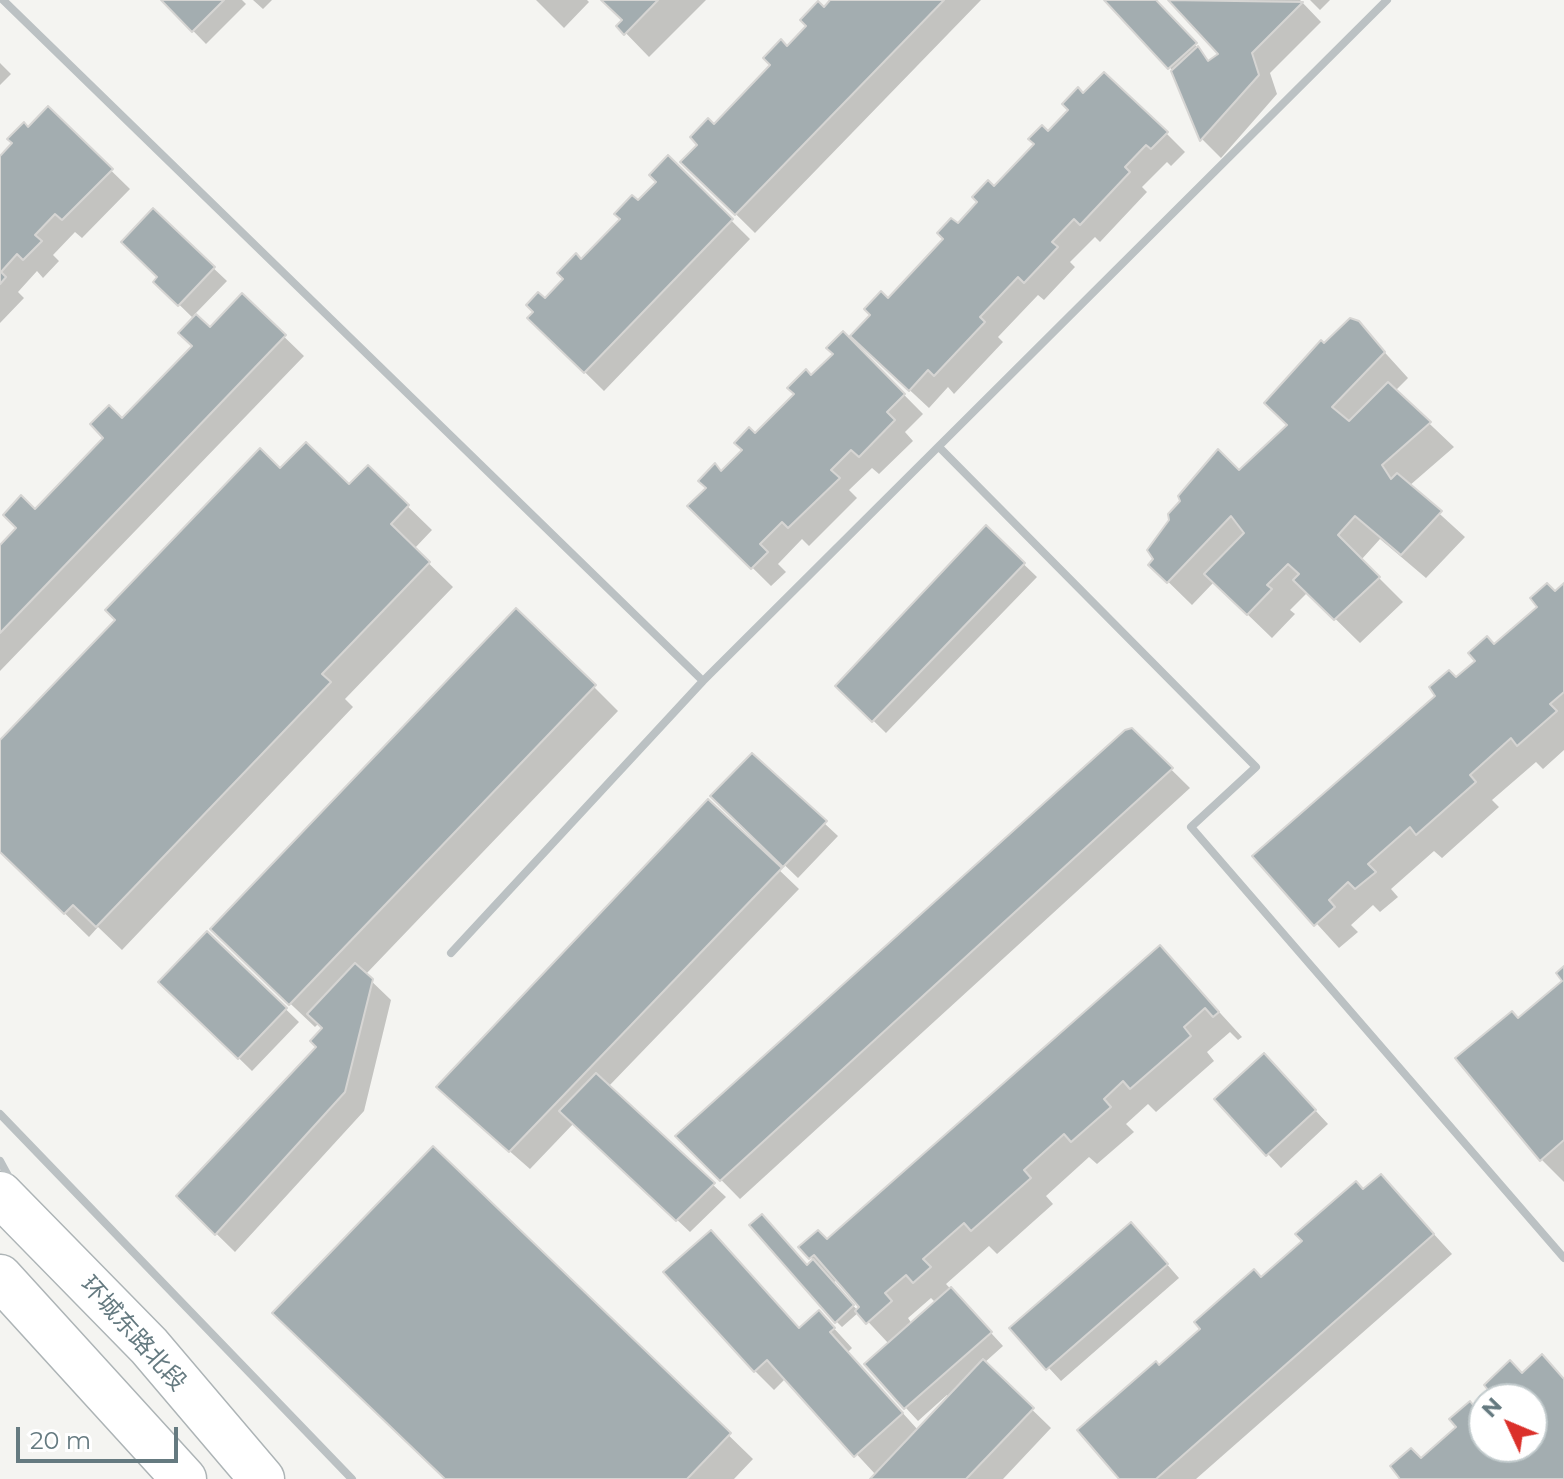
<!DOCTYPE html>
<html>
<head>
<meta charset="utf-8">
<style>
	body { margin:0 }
	#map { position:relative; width:1564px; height:1479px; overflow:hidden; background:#f4f4f1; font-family:Montserrat,sans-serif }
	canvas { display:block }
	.north { position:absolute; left:1468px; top:1383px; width:80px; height:80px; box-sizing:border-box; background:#fff; border:2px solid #c1cacc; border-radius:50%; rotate:314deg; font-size:22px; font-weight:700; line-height:32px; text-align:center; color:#657a80 }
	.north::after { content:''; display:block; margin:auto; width:28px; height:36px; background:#db302a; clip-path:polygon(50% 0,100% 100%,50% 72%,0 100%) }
	.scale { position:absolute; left:16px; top:1427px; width:162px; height:36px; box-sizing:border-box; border:4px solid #657a80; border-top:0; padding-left:10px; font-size:24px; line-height:28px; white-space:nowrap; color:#657a80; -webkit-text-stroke:6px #fff; paint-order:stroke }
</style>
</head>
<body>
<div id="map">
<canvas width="1564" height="1479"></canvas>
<div class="north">N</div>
<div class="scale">20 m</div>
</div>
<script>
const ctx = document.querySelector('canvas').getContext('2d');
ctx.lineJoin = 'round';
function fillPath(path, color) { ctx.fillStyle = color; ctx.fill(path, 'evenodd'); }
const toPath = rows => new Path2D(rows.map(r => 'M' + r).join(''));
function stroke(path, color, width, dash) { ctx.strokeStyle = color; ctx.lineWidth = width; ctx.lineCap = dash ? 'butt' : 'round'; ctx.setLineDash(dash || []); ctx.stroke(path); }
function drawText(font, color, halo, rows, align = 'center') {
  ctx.font = font + ' Montserrat,"Noto Sans SC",sans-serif'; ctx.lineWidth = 8; ctx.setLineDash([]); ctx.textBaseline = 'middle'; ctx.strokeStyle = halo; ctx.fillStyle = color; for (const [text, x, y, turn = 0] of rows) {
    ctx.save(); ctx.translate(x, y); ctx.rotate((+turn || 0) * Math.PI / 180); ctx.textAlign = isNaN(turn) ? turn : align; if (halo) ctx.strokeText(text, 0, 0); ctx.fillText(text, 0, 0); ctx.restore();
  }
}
const shadow = toPath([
	[163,0,242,0,246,4,206,44],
	[253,0,272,0,263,9],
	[536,0,587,0,589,2,564,28],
	[604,0,706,0,649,57,619,26,624,20],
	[833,0,981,0,755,233,683,162],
	[1107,0,1155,0,1210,62,1220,54,1171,0,1300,0,1321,22,1270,73,1277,94,1221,158,1202,139,1174,72],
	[1310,0,1330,0,1320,10],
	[0,63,11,74,0,85],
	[1084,96,1166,133,1185,152,1171,166,1167,162,1142,187,1147,192,1100,242,1095,237,1070,262,1075,267,1044,300,1038,295,998,337,1003,342,954,394,948,387,929,408,872,355,889,300],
	[48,109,130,189,82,238,75,232,53,255,59,261,43,278,37,271,18,292,24,298,0,323,0,159],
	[668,158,750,239,604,391,530,318,659,182],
	[153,211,227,281,194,315,211,330,242,296,304,356,0,671,0,548,194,346,194,319,156,282,160,277],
	[1358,323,1408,378,1395,391,1454,447,1409,486,1465,537,1426,578,1380,539,1361,560,1403,602,1360,643,1308,592,1290,610,1295,614,1272,638,1214,582,1192,605,1151,565,1290,426,1324,346],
	[843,333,923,414,905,432,913,441,879,474,872,468,849,490,857,498,809,546,802,539,778,564,786,572,771,586,690,506,836,354],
	[368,468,432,530,414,549,453,587,345,699,353,707,122,950,98,927,89,937,0,850,0,743,281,471,349,487],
	[986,528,1037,577,886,733,838,686],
	[1564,585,1564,750,1543,769,1536,762,1492,800,1499,807,1442,858,1434,851,1391,889,1398,897,1380,912,1373,905,1351,925,1358,932,1339,948,1255,856],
	[594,687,618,711,365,975,391,1000,364,1111,235,1252,178,1196,319,1047,325,1028,319,1023,315,1027,237,953],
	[1132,731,1190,788,740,1199,678,1136],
	[752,756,838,836,798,878,713,796],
	[708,802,799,889,608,1087,726,1197,690,1232,574,1123,530,1169,458,1106],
	[207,933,299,1022,252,1071,161,982],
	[1160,947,1242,1037,1238,1040,1230,1032,1207,1052,1214,1061,1156,1112,1148,1104,1126,1124,1134,1132,1097,1164,1089,1157,1046,1196,1053,1204,997,1254,989,1246,946,1284,1003,1346,984,1363,1051,1428,1003,1479,872,1479,876,1475,786,1378,774,1390,755,1371,819,1312,852,1348,848,1352,918,1430,949,1398,947,1395,918,1421,906,1408,867,1364,889,1344,859,1312,842,1327,836,1321,807,1268,814,1261,801,1247,827,1242],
	[838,1279,862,1307,858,1311,833,1283],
	[931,1298,936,1303,912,1324,908,1318],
	[1564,982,1564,1182,1541,1159,1518,1020],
	[1276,1068,1328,1124,1281,1168,1217,1099],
	[434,1149,753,1459,734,1479,447,1479],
	[1381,1176,1452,1254,1196,1479,1122,1479,1261,1279],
	[1143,1237,1179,1278,1061,1381,1012,1328]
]);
const building = toPath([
	[161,0,224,0,192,32,161,0],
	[601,0,658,0,624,35,616,26,622,20,601,0],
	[830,0,944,0,735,215,680,162,697,145,690,137,708,118,714,124,770,65,763,58,781,39,787,46,806,26,800,20,818,1,824,7,830,0],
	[1104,0,1156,0,1197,43,1168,69,1104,0],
	[1168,0,1303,2,1252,53,1259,75,1200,141,1171,71,1198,46,1208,61,1218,54,1168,0],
	[1104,72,1168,132,1151,149,1146,145,1125,167,1130,172,1080,225,1074,219,1052,242,1058,247,1024,283,1018,277,980,317,985,322,934,376,928,370,909,391,850,336,870,315,864,309,881,291,888,298,943,239,937,233,951,218,958,223,977,202,972,197,988,180,994,186,1034,144,1028,139,1042,125,1048,131,1068,110,1062,104,1078,87,1083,93,1104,72],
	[48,106,113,169,62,220,55,214,35,235,42,241,23,260,17,254,1,272,6,277,0,284,0,156,12,143,7,139,24,122,28,127,48,106],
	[668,155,733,219,584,373,527,318,533,312,526,305,538,292,545,298,563,279,557,273,576,253,581,259,620,219,614,214,632,195,638,200,656,182,649,175,668,155],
	[153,208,215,267,178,306,153,282,157,277,121,242,153,208],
	[242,293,286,335,0,633,0,545,16,528,3,515,21,495,35,509,103,438,90,424,109,405,122,418,192,346,178,333,196,314,210,327,242,293],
	[1350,318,1359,321,1385,352,1332,407,1349,421,1388,382,1431,422,1382,465,1391,479,1397,473,1442,511,1401,555,1355,516,1338,535,1380,577,1334,620,1293,580,1299,574,1288,564,1267,585,1272,589,1247,615,1204,574,1244,533,1231,516,1167,583,1148,565,1153,559,1147,550,1169,520,1168,514,1180,501,1178,496,1218,449,1239,470,1287,425,1264,403,1321,340,1324,343,1350,318],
	[843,331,905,394,887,412,895,420,859,457,851,450,831,470,840,478,788,528,782,522,760,544,768,552,751,569,687,506,706,488,698,481,715,463,721,471,742,450,734,443,749,427,755,433,794,394,787,388,806,369,811,375,833,354,826,348,843,331],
	[306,442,349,484,368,465,409,505,391,524,430,562,322,674,331,682,96,927,73,905,64,914,0,852,0,740,115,620,105,610,260,448,280,468,306,442],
	[986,525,1025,563,872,722,835,686,986,525],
	[1547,583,1555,591,1564,583,1564,692,1550,704,1557,711,1517,746,1511,738,1470,775,1476,782,1416,835,1410,827,1368,864,1376,872,1355,889,1348,882,1329,900,1335,907,1314,926,1252,856,1435,696,1429,687,1449,670,1456,677,1475,661,1468,653,1487,636,1494,644,1537,607,1530,598,1547,583],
	[516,608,596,685,289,1005,210,929,516,608],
	[1132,728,1173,768,720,1181,675,1136,1125,730,1132,728],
	[752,753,827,821,783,867,710,796,752,753],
	[708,799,782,868,509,1152,436,1087,708,799],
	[207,931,287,1008,238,1059,158,982,207,931],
	[1160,945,1219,1012,1213,1017,1205,1008,1184,1027,1191,1036,1130,1089,1123,1081,1104,1099,1111,1107,1071,1142,1064,1134,1024,1170,1031,1178,971,1231,964,1223,923,1259,931,1267,913,1283,906,1275,885,1293,892,1301,866,1324,855,1311,859,1307,814,1255,809,1259,798,1247,818,1230,827,1239,1160,945],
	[355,963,373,979,345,1092,215,1235,176,1196,316,1047,310,1041,322,1028,307,1014,355,963],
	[1564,966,1564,1140,1540,1161,1455,1058,1512,1011,1518,1018,1562,981,1556,973,1564,966],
	[1264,1053,1316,1110,1266,1156,1214,1099,1264,1053],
	[596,1073,715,1183,676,1221,559,1111,596,1073],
	[433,1146,731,1433,687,1479,445,1479,272,1313,433,1146],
	[1381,1174,1434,1234,1156,1479,1119,1479,1077,1430,1156,1361,1159,1365,1200,1329,1194,1322,1254,1269,1261,1277,1302,1241,1295,1234,1356,1181,1363,1189,1381,1174],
	[762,1214,807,1265,813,1259,854,1305,835,1323,749,1225,762,1214],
	[1131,1222,1168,1264,1046,1370,1009,1328,1131,1222],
	[711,1230,799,1328,819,1310,835,1328,830,1332,903,1413,854,1457,767,1360,754,1372,663,1272,711,1230],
	[951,1287,992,1332,904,1409,864,1364,951,1287],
	[1542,1354,1564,1379,1564,1479,1400,1479,1390,1466,1411,1448,1421,1458,1456,1427,1449,1419,1470,1401,1477,1410,1484,1403,1484,1447,1532,1447,1532,1399,1489,1399,1492,1395,1484,1385,1510,1360,1522,1373,1542,1354],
	[983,1359,1034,1408,966,1479,870,1479,983,1359]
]);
const street = toPath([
	[3,0,703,681],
	[939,447,1256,767,1191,827,1564,1258],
	[451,953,703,681,1387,0],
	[0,1114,352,1479],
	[0,1161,12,1183]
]);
const primary = toPath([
	[0,1194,149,1346,262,1479],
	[0,1277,184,1479]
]);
const streetNames = [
	["环城东路北段",133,1334,48]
];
fillPath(shadow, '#0003');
fillPath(building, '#a3adb0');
stroke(building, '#d6d5d3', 2);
stroke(primary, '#adb4b6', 47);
stroke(street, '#bbc1c3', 8);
stroke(primary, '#fff', 44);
drawText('24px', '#657a80', '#fff', streetNames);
</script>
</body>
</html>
